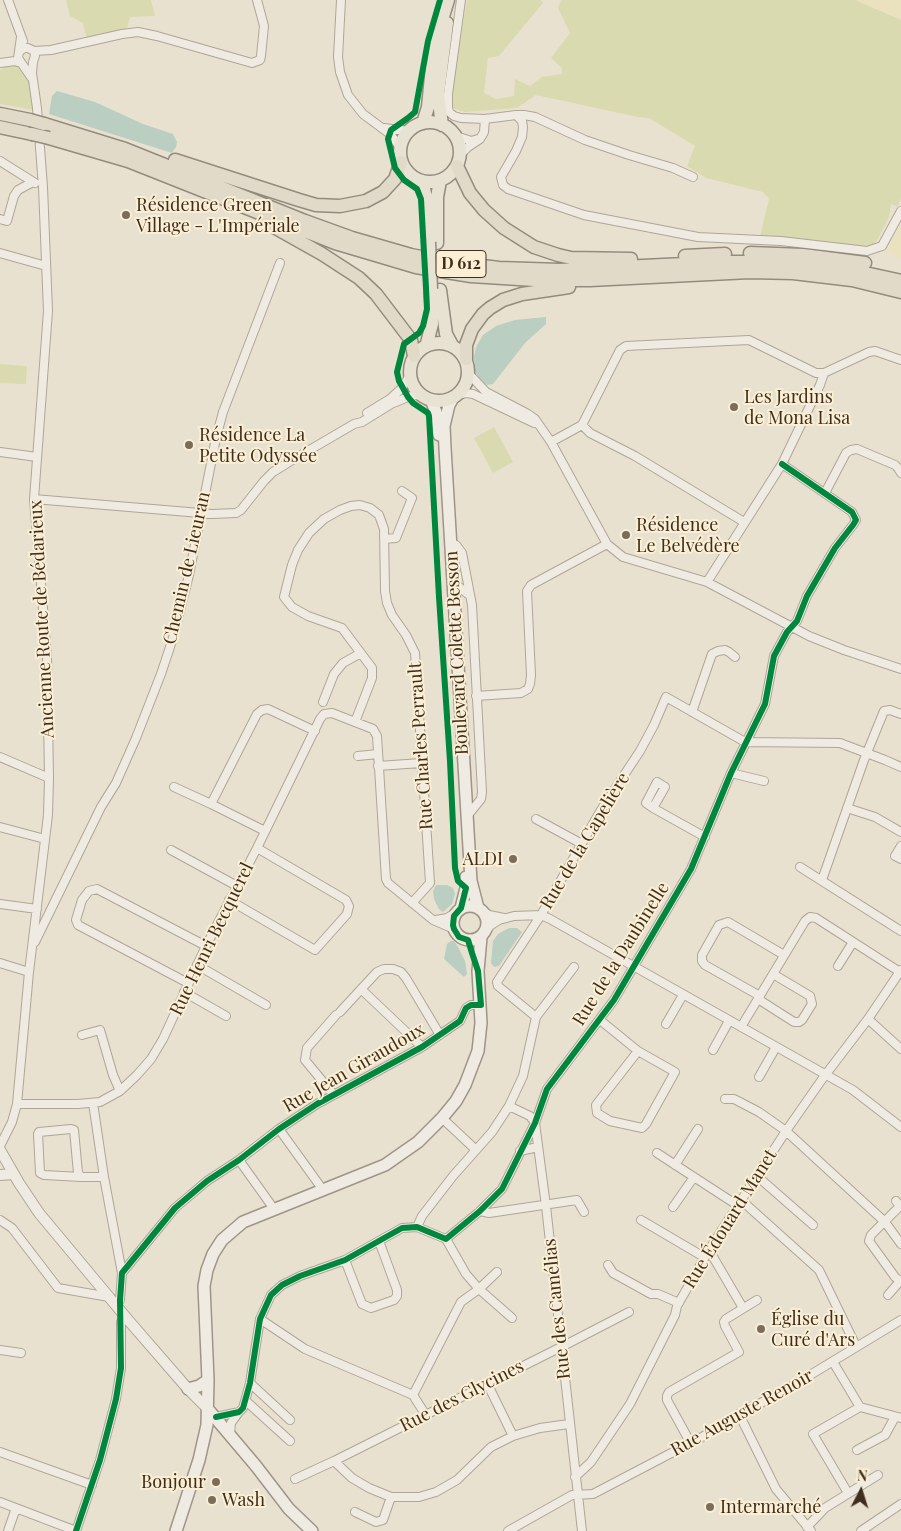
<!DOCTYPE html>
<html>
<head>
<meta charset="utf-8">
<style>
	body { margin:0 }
	#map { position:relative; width:901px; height:1531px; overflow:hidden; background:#e9e1cf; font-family:"Playfair Display",serif }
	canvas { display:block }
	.north { position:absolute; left:836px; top:1466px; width:50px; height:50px; -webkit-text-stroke:4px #faefd5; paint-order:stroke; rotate:5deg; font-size:14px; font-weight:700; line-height:20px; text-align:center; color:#3f2e1d }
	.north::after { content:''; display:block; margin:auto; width:18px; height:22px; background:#3f2e1d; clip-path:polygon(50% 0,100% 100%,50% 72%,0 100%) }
</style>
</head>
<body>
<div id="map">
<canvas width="901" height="1531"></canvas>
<div class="north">N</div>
</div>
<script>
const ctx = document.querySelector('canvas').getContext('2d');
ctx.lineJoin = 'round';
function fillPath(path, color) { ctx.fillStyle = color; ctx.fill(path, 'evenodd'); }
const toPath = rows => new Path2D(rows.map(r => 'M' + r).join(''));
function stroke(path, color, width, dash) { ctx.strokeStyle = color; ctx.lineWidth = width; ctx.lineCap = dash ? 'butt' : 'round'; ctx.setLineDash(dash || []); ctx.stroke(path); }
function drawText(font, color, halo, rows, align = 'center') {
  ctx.font = font + ' "Playfair Display",serif'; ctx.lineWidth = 4; ctx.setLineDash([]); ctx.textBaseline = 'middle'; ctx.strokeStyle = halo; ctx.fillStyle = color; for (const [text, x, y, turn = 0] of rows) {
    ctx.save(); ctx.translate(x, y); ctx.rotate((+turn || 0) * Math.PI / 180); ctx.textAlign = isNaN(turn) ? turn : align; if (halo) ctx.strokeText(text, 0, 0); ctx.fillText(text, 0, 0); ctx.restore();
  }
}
const farmland = toPath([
	[855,0,901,0,901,20],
	[900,225,901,225,901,258,891,254,888,250]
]);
const green = toPath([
	[66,0,151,0,155,16,130,17,126,32,87,40,83,23,70,16],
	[467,0,541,0,543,3,499,56,488,58,484,93,496,99,514,96,515,79,530,86,542,77,562,74,562,68,551,58,570,33,558,8,561,0,855,0,901,20,901,198,898,207,891,204,889,217,878,239,874,244,864,246,760,236,769,199,763,192,706,178,687,166,695,146,649,118,638,117,536,95,517,108,465,112,452,108,452,87],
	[15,60,31,85,34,110,0,104,0,70],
	[0,364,27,366,26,384,0,383],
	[494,427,513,462,493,473,474,438]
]);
const water = toPath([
	[57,91,95,102,143,124,173,134,177,142,176,147,172,153,49,114,52,96],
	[546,317,546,324,525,343,493,384,487,385,481,381,475,372,474,357,476,347,483,335,496,326,515,320],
	[436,885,447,885,453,888,455,894,452,904,443,912,439,909,434,899,433,891],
	[509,928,517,928,522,932,499,966,494,967,491,963,493,941,498,934],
	[451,941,454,941,458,947,465,961,467,974,464,977,444,959,447,944]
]);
const minor = toPath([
	[8,0,23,41],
	[341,0,338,57,340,72,348,95,363,114,390,134,400,147],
	[461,0,448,94,448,107,449,112,454,116,461,118,485,119],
	[21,37,18,58,31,77],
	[34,51,51,50,122,34,138,32,157,36,252,63,260,60,261,56,264,26,257,0],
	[0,63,15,61,21,63],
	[516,115,524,115,535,117,585,140,629,155,673,168,693,177],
	[384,128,408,131],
	[456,136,471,141,478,139],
	[460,155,468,147,480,139,484,132,485,119,516,115,522,121,523,127,522,137,516,151,501,177,503,185,508,189,584,215,698,237,781,241,867,251,882,246,901,211],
	[0,161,35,183],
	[0,219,7,221,14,196,18,190,33,182],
	[0,253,46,266],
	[469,374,486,392,528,414,535,419,551,442,607,544,623,557,707,582,809,636,844,650,901,669],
	[457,395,466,393,473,394,534,423],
	[367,413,390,399,402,388,410,375],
	[582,425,620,350,626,346,749,340,816,373,824,373,869,352,875,351,901,360],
	[551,442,582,425,590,433,635,456,744,522],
	[0,452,37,457],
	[825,493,846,453,851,450,857,449,895,465,898,468,901,473],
	[34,499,212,514,236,513,241,510,264,481,273,472,289,462,354,424,362,422,391,404,408,397,416,395,425,397],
	[384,539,396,538,412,498,402,491],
	[456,545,462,553,472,605,482,792,481,799,468,815],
	[707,582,782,464,820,385,824,373],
	[459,587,468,594],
	[476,696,521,693,528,689,530,684,531,675,527,591,531,585,607,544],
	[323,702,334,674,343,663,361,653],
	[692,712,712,654,718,651,725,650,729,652,735,657],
	[355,722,372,678,372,668,342,628,308,616,292,607,284,597,292,565,298,550,309,533,324,519,340,510,351,506,360,505,370,508,379,515,384,529,385,591,387,603,392,615,406,635,415,653,430,883,412,903],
	[358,756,378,754],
	[0,757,49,778],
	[378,766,421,763],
	[731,773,764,781],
	[174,787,211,804],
	[653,808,646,803,657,782,665,787,653,808,705,837],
	[847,808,875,817,901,832],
	[536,819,582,844],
	[0,827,45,839],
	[265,831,211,804,257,714,262,710,268,709,315,731],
	[901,846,895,856,901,859],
	[171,850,237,886],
	[800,867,901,931],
	[822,880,864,760,884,711,890,710,901,714],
	[229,900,315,950,347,914,349,906,346,900,257,848],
	[0,904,37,909],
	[483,911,489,915,504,918],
	[436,920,447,918,457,912],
	[486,931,491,925,499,920,514,916,541,915,550,919,853,1090,901,1127],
	[35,942,101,807,116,783,136,738,161,674,173,638,189,575,216,438,223,412,280,263],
	[0,963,29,972],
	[197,965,266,1005],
	[838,966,853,942],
	[188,983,78,925,76,920,82,900,89,891,97,889,206,946],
	[361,989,422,1047],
	[184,992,226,1016],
	[760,996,705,965,702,961,702,955,719,925,728,922,784,955],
	[758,999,794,1022,799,1022,802,1020,812,1004,810,996,773,974],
	[340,1012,377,972,384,969,393,969,401,972,406,978,440,1035],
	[536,1017,498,986,497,982,541,915,601,810,640,751,654,725,666,697,745,742,840,743,885,760,901,767],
	[868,1019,901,1049],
	[600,1020,638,1051,596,1105,597,1113,610,1121,642,1128,646,1124,675,1072,638,1051],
	[666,1024,683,995],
	[741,1027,805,921,810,917,816,918,900,972],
	[82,1035,100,1030,113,1075,120,1091],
	[713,1050,729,1021],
	[759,1077,776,1047],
	[334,1095,305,1060,307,1048,336,1015],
	[725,1099,734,1099,759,1112,786,1131,885,1222,901,1244],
	[93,1103,104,1177,122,1273,120,1300],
	[17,1104,78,1104,100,1102,120,1091,137,1075,151,1059,163,1039,206,946,257,848,320,719,324,714,332,713,355,722,373,729,377,736,386,879,388,883,433,920,454,929],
	[509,1106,530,1116,535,1123,546,1206,582,1531],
	[442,1118,476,1150],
	[279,1129,323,1190],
	[0,1146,12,1122,17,1104,29,972,48,815,49,778,47,657,34,499,48,311,43,187,37,108,32,73,33,62,35,56,34,51,28,48,24,48,20,51],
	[520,1151,538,1147],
	[657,1153,737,1205],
	[239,1160,274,1209],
	[675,1165,698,1129],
	[757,1176,813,1225],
	[81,1177,44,1175,40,1173,38,1134,39,1132,71,1129,74,1130,78,1173,81,1177,104,1177],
	[741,1200,819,1270,856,1346],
	[896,1201,900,1206,871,1235,869,1241,895,1277,900,1281],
	[673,1207,694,1177],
	[480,1211,489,1213,577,1200,584,1212],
	[0,1220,12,1228,58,1288,109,1297],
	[641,1220,704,1257],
	[417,1227,422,1216,453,1176,492,1132,509,1106,523,1076,536,1017,574,967],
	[446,1239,466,1274,479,1289,512,1318],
	[709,1250,743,1308],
	[345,1260,362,1304,371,1308,394,1300,397,1296,397,1290,379,1241],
	[608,1265,613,1273,651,1294,658,1294,679,1303],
	[122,1273,175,1208,207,1181,239,1160,279,1129,317,1104,422,1047,460,1021,466,1008,471,1005,481,1005],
	[888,1295,901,1280],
	[260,1319,305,1349,413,1395,425,1414],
	[0,1350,21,1353],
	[833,1362,860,1407,901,1418],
	[250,1383,290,1420],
	[487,1383,513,1436],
	[413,1395,461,1302,479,1289,497,1272],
	[246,1401,290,1441],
	[739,1414,776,1489,811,1531],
	[216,1417,239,1412,243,1408,250,1383,260,1319,271,1295,282,1285,300,1276,345,1260,402,1228,417,1227,446,1239,480,1211,502,1189,535,1123,547,1089,614,1000,691,869,731,773,765,704,774,656,787,632,797,621,807,596,835,548,853,525,856,520,852,512,782,464],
	[230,1435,231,1423,239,1412],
	[690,1442,667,1400,667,1396,669,1392,739,1352,725,1326,724,1322,726,1319,757,1300],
	[857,1450,885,1435,895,1417],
	[0,1452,92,1485],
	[334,1461,352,1478,369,1488,391,1497,419,1497,436,1492,457,1480,491,1447,513,1436,540,1428,569,1424],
	[575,1477,591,1462,630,1404,675,1315,677,1306,709,1250,786,1131,823,1078,868,1019,901,970],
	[295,1479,334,1461,571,1342,629,1312],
	[848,1493,813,1434,860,1407],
	[0,1502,76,1531],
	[355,1512,376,1522,383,1520,391,1497],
	[807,1527,825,1508,878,1475],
	[8,1531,16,1508],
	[76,1531,100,1460,116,1399,121,1368,121,1322],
	[508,1531,572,1495,593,1494,721,1427,751,1407,759,1404,792,1386,901,1320],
	[861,1531,901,1504]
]);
const tertiary = toPath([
	[0,1150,19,1183,39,1213,129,1321,188,1389,207,1408],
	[0,1175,14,1174]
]);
const secondary = toPath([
	[453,398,449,405,444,426,445,448,471,881,478,908],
	[431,400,436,412,439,435],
	'453 923a17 17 0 1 1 34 0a17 17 0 1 1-34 0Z',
	[461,908,466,888,466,877],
	[188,1389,199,1386,208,1380],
	[207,1408,256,1466,289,1509,312,1531],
	[176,1531,199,1460,207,1425,208,1380,204,1286,207,1270,213,1254,222,1240,243,1222,385,1165,418,1142,442,1118,456,1101,465,1085,478,1051,481,1023,478,971,481,937]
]);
const primary = toPath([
	'400 152a30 30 0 1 1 60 0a30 30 0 1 1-60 0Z',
	[423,123,428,107,434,46,448,0],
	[442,125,438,94,447,23],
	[419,181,424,188,426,199,429,242],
	[437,243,437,197,440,181],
	[440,290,446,334,452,345],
	'410 372a29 29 0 1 1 58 0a29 29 0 1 1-58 0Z',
	[427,343,432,324,431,289]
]);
const trunk = toPath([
	[0,114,30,120],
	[44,124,125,149,305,221,352,238,411,255,441,261,499,268,560,270,726,262,779,262,833,266,901,281],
	[0,127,32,134],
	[49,138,128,161,335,243,416,267,471,276,535,280,590,280,750,272,793,273,852,280,901,292],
	[175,160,299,200,316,205,340,206,366,201,383,192,395,179,401,162],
	[457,166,470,193,484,210,504,228,534,247,558,255,571,258,631,259],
	[274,227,322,254,359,278,376,294,411,340,414,356],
	[750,253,803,255,865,263],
	[685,256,725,254],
	[466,359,466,345,472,329,483,314,490,308,503,300,522,294,569,287]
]);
const primaryBridge = toPath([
	[429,242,431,289]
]);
const trunkBridge = toPath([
	[30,120,44,124],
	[32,134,49,138]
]);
const cycleway = toPath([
	[216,1417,239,1412,243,1408,250,1383,260,1319,271,1295,282,1285,300,1276,345,1260,402,1228,417,1227,446,1239,480,1211,502,1189,535,1123,547,1089,614,1000,691,869,731,773,765,704,774,656,787,632,797,621,807,596,835,548,853,525,856,520,852,512,782,464],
	[76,1531,100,1460,116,1399,121,1368,120,1300,122,1273,175,1208,207,1181,239,1160,279,1129,317,1104,422,1047,460,1021,466,1008,471,1005,481,1005,478,971,472,953,468,940,459,937,454,929,453,925,454,916,461,908,466,888,458,881,455,868,450,761,439,597,429,416,428,413,413,403,408,397,399,381,397,372,404,344,419,333,423,326,427,309,426,288,421,199,417,189,404,180,395,168,388,139,391,130,408,118,415,112,428,41,440,0]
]);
const markers = [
	[126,215,5,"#7a6d5b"],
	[734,407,5,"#7a6d5b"],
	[189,445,5,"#7a6d5b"],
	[626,535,5,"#7a6d5b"],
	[513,859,5,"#7a6d5b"],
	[761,1329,5,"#7a6d5b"],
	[216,1482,5,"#7a6d5b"],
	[212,1500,5,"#7a6d5b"],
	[710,1507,5,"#7a6d5b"]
];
const shields = [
	[461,264,50]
];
const shieldNames = [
	["D 612",461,264]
];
const poiNames = [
	["Résidence Green",136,205],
	["Village - L'Impériale",136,226],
	["Les Jardins",744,397],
	["de Mona Lisa",744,418],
	["Résidence La",199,435],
	["Petite Odyssée",199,456],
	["Résidence",636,525],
	["Le Belvédère",636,546],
	["ALDI",503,859,"right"],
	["Église du",771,1319],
	["Curé d'Ars",771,1340],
	["Bonjour",206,1482,"right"],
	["Wash",222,1500],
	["Intermarché",720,1507]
];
const streetNames = [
	["Chemin de Lieuran",187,568,-77],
	["Ancienne Route de Bédarieux",42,619,-93],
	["Boulevard Colette Besson",457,653,-93],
	["Rue Charles Perrault",421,746,-94],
	["Rue de la Capelière",585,841,-59],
	["Rue Henri Becquerel",212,939,-64],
	["Rue de la Daubinelle",621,954,-58],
	["Rue Jean Giraudoux",354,1068,-30],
	["Rue Édouard Manet",730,1219,-58],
	["Rue des Camélias",557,1309,-96],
	["Rue des Glycines",462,1396,-27],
	["Rue Auguste Renoir",742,1413,-29]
];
fillPath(farmland, '#eae1be');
fillPath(green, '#dadab0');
fillPath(water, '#bacec2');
stroke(minor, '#aea697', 10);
stroke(tertiary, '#aea697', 12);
stroke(secondary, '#9e9588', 14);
stroke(primary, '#948b7f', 15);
stroke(trunk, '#948b7f', 15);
stroke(minor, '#f0ebe2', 8);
stroke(tertiary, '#f0ebe2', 10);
stroke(secondary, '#f0ebe2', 11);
stroke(primary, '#e8e2d2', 12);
stroke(trunk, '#e2dac8', 12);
stroke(primaryBridge, '#948b7f', 15, []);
stroke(trunkBridge, '#948b7f', 15, []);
stroke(primaryBridge, '#e8e2d2', 12);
stroke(trunkBridge, '#e2dac8', 12);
stroke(cycleway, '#00873e', 6);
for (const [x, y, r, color] of markers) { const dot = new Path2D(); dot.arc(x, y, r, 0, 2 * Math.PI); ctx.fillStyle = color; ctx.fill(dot); stroke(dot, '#faefd5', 2); }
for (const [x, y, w] of shields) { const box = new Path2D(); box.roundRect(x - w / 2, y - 13.5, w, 27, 4); ctx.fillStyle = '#faefd5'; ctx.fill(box); stroke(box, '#3f2e1d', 1); }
drawText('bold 16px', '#3f2e1d', null, shieldNames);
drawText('18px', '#3f2e1d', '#faefd5', poiNames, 'left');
drawText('18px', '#3f2e1d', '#faefd5', streetNames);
</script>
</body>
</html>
